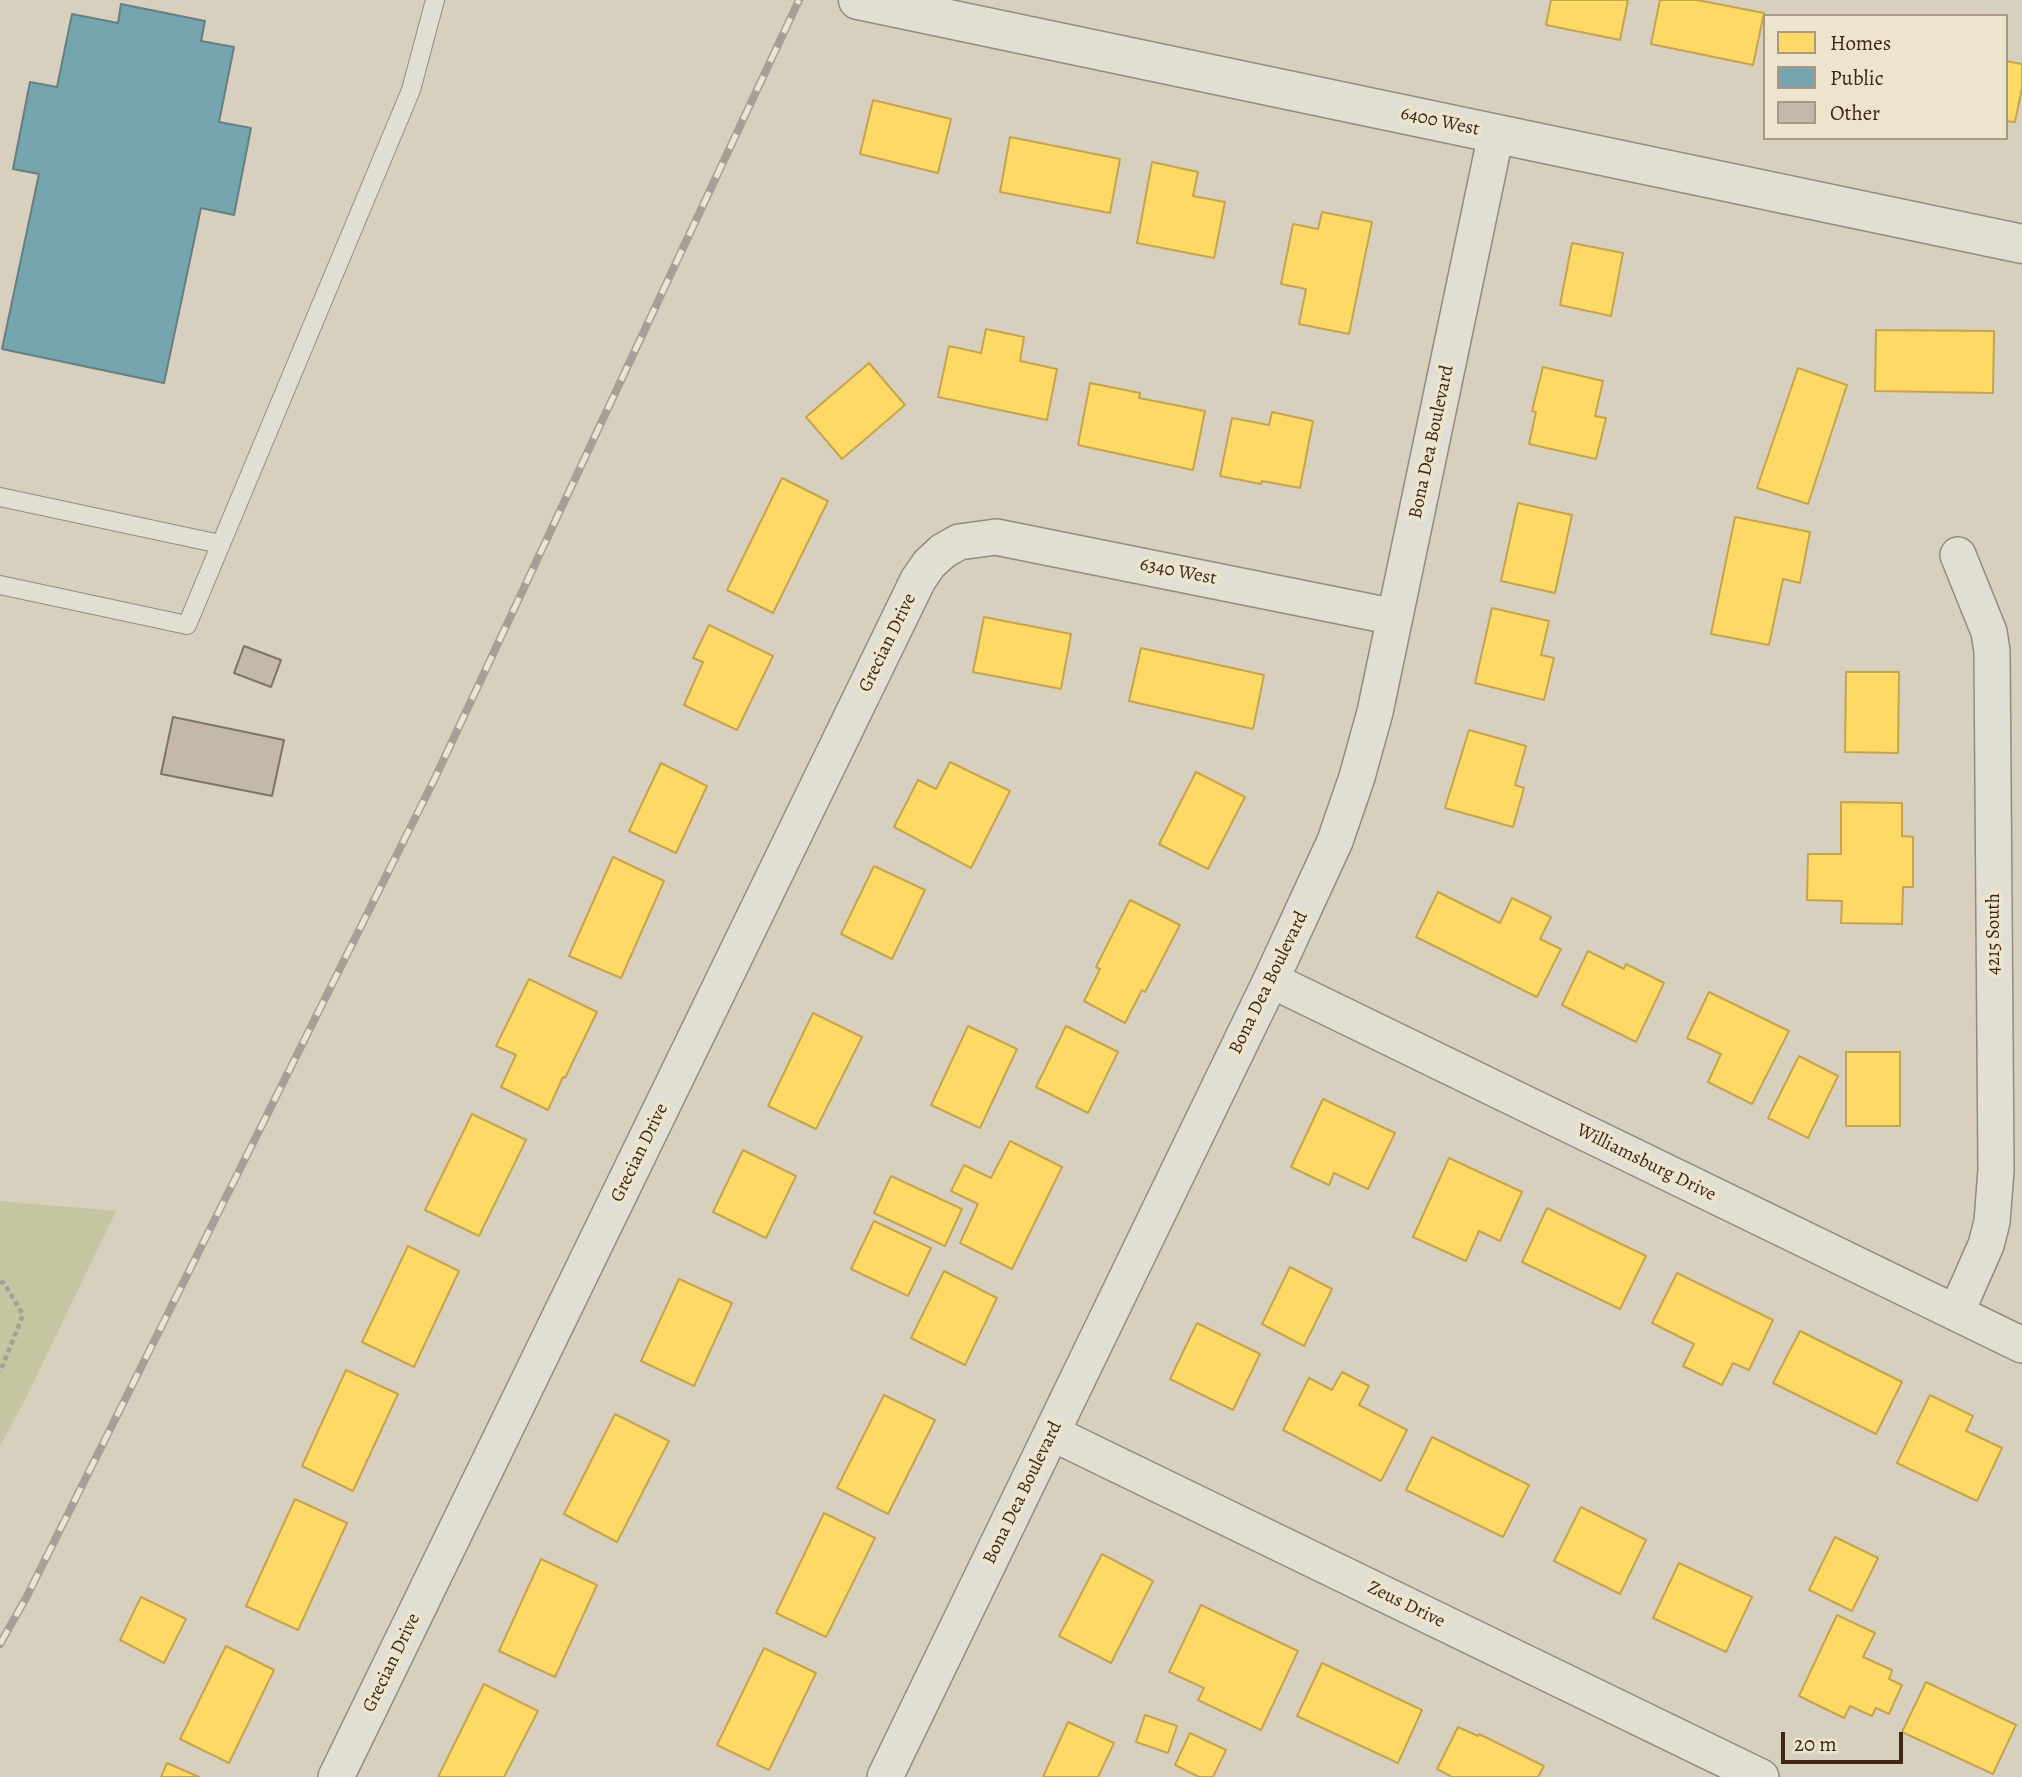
<!DOCTYPE html>
<html>
<head>
<meta charset="utf-8">
<style>
	body { margin:0 }
	#map { position:relative; width:2022px; height:1777px; overflow:hidden; background:#d8d0be; font-family:Alegreya,serif }
	canvas { display:block }
	.legend { position:absolute; left:1763px; top:14px; width:245px; height:126px; box-sizing:border-box; background:#ede4ce; border:2px solid #a89884; margin:0; padding:9px 12px; list-style:none; font-size:21px; color:#402715 }
	.legend li { display:flex; align-items:center; gap:14px; height:35px }
	.legend b { width:35px; border:2px solid #a89884 }
	.scale { position:absolute; left:1781px; top:1732px; width:122px; height:32px; box-sizing:border-box; border:4px solid #402715; border-top:0; padding-left:9px; font-size:21px; line-height:24px; white-space:nowrap; color:#402715; -webkit-text-stroke:5px #ede4ce; paint-order:stroke }
</style>
</head>
<body>
<div id="map">
<canvas width="2022" height="1777"></canvas>
<ul class="legend">
<li><b style="height:19px;background:#ffd966"></b>Homes</li>
<li><b style="height:19px;background:#76a5af"></b>Public</li>
<li><b style="height:19px;background:#c5b7a9"></b>Other</li>
</ul>
<div class="scale">20 m</div>
</div>
<script>
const ctx = document.querySelector('canvas').getContext('2d');
ctx.lineJoin = 'round';
function fillPath(path, color) { ctx.fillStyle = color; ctx.fill(path, 'evenodd'); }
const toPath = rows => new Path2D(rows.map(r => 'M' + r).join(''));
function stroke(path, color, width, dash) { ctx.strokeStyle = color; ctx.lineWidth = width; ctx.lineCap = dash ? 'butt' : 'round'; ctx.setLineDash(dash || []); ctx.stroke(path); }
function drawText(font, color, halo, rows, align = 'center') {
  ctx.font = font + ' Alegreya,serif'; ctx.lineWidth = 7; ctx.setLineDash([]); ctx.textBaseline = 'middle'; ctx.strokeStyle = halo; ctx.fillStyle = color; for (const [text, x, y, turn = 0] of rows) {
    ctx.save(); ctx.translate(x, y); ctx.rotate((+turn || 0) * Math.PI / 180); ctx.textAlign = isNaN(turn) ? turn : align; if (halo) ctx.strokeText(text, 0, 0); ctx.fillText(text, 0, 0); ctx.restore();
  }
}
const green = toPath([
	[0,1201,116,1211,25,1400,0,1446]
]);
const homes = toPath([
	[1551,0,1628,0,1620,40,1546,25,1551,0],
	[1660,0,1697,0,1764,13,1753,65,1651,44,1660,0],
	[2006,61,2022,64,2022,88,2015,122,2006,121,2006,61],
	[873,100,951,119,938,173,860,154,873,100],
	[1010,137,1120,159,1110,213,1000,192,1010,137],
	[1152,162,1198,172,1193,196,1225,202,1214,258,1137,243,1152,162],
	[1322,212,1372,222,1349,334,1299,324,1306,289,1281,284,1293,224,1318,229,1322,212],
	[1572,243,1623,253,1611,316,1560,305,1572,243],
	[986,329,1024,337,1020,361,1057,369,1047,420,938,397,949,346,981,353,986,329],
	[1876,330,1994,331,1993,393,1875,391,1876,330],
	[869,363,905,405,842,459,806,417,869,363],
	[1543,367,1603,381,1595,416,1606,418,1596,459,1529,444,1536,412,1532,411,1543,367],
	[1798,368,1847,385,1808,504,1757,488,1798,368],
	[1090,383,1140,393,1139,398,1205,411,1193,470,1078,445,1090,383],
	[1272,412,1313,421,1300,488,1262,481,1261,484,1220,476,1232,418,1269,425,1272,412],
	[782,478,828,501,773,613,727,590,782,478],
	[1518,503,1572,515,1555,593,1501,581,1518,503],
	[1735,517,1810,532,1800,583,1783,579,1769,645,1711,634,1735,517],
	[1492,608,1549,621,1541,655,1554,658,1544,700,1475,683,1492,608],
	[984,617,1071,634,1061,689,973,672,984,617],
	[709,625,773,656,737,730,684,705,703,662,693,658,709,625],
	[1141,648,1264,675,1253,729,1129,701,1141,648],
	[1846,672,1899,672,1898,753,1845,752,1846,672],
	[1469,730,1526,746,1515,785,1524,788,1513,827,1445,808,1469,730],
	[950,762,1010,791,971,868,894,827,918,780,936,789,950,762],
	[661,763,707,786,676,853,629,831,661,763],
	[1196,772,1245,797,1208,869,1159,844,1196,772],
	[1841,802,1902,803,1902,836,1913,837,1913,887,1903,887,1902,924,1841,923,1842,901,1807,900,1808,854,1841,854,1841,802],
	[613,857,664,881,621,978,569,956,613,857],
	[874,866,925,890,892,959,841,934,874,866],
	[1438,892,1500,923,1512,898,1551,917,1540,939,1561,949,1537,997,1416,937,1438,892],
	[1130,900,1180,925,1145,992,1142,990,1125,1023,1084,1001,1100,969,1096,967,1130,900],
	[1588,951,1624,969,1626,964,1664,983,1636,1042,1562,1005,1588,951],
	[529,979,597,1012,565,1078,563,1077,548,1110,501,1087,516,1055,496,1046,529,979],
	[1709,992,1789,1031,1752,1104,1708,1082,1721,1054,1687,1038,1709,992],
	[813,1013,862,1037,816,1129,768,1106,813,1013],
	[968,1026,1017,1049,980,1128,931,1105,968,1026],
	[1066,1026,1118,1052,1088,1113,1036,1087,1066,1026],
	[1846,1052,1900,1052,1900,1126,1846,1126,1846,1052],
	[1799,1056,1838,1076,1808,1138,1768,1118,1799,1056],
	[1323,1099,1395,1133,1368,1189,1334,1173,1329,1185,1291,1167,1323,1099],
	[472,1114,526,1140,479,1236,425,1210,472,1114],
	[1010,1141,1062,1167,1012,1269,960,1243,978,1204,951,1191,964,1165,991,1178,1010,1141],
	[743,1150,796,1176,766,1238,713,1212,743,1150],
	[1449,1158,1522,1192,1500,1241,1479,1231,1466,1261,1413,1237,1449,1158],
	[891,1176,962,1209,945,1246,874,1213,891,1176],
	[1547,1208,1646,1256,1620,1309,1522,1262,1547,1208],
	[874,1221,931,1248,908,1296,851,1269,874,1221],
	[408,1246,459,1271,414,1367,362,1342,408,1246],
	[1290,1267,1332,1289,1304,1346,1262,1324,1290,1267],
	[944,1271,997,1298,965,1365,911,1338,944,1271],
	[1677,1273,1773,1320,1749,1370,1733,1363,1722,1385,1683,1366,1694,1344,1652,1323,1677,1273],
	[679,1279,732,1303,694,1386,641,1361,679,1279],
	[1197,1323,1260,1354,1233,1410,1170,1379,1197,1323],
	[1800,1331,1902,1382,1876,1434,1773,1383,1800,1331],
	[346,1370,398,1394,353,1491,302,1466,346,1370],
	[1342,1372,1369,1386,1359,1405,1407,1430,1381,1481,1283,1430,1309,1378,1332,1390,1342,1372],
	[884,1395,935,1420,888,1514,837,1488,884,1395],
	[1930,1395,1973,1416,1966,1431,2002,1448,1977,1501,1897,1463,1930,1395],
	[615,1414,669,1441,617,1542,564,1514,615,1414],
	[1432,1437,1529,1485,1503,1537,1406,1490,1432,1437],
	[295,1499,347,1523,298,1630,246,1606,295,1499],
	[1581,1507,1646,1540,1620,1594,1554,1561,1581,1507],
	[824,1513,875,1538,826,1637,776,1613,824,1513],
	[1835,1537,1878,1558,1852,1611,1809,1590,1835,1537],
	[1102,1554,1153,1581,1111,1663,1059,1636,1102,1554],
	[541,1559,597,1585,555,1677,499,1651,541,1559],
	[1679,1563,1752,1597,1726,1652,1653,1618,1679,1563],
	[141,1597,186,1619,164,1663,120,1640,141,1597],
	[1201,1605,1298,1651,1261,1730,1198,1700,1204,1688,1169,1672,1201,1605],
	[1837,1615,1875,1633,1863,1657,1892,1670,1889,1679,1902,1685,1889,1714,1876,1708,1872,1716,1850,1706,1844,1718,1799,1696,1837,1615],
	[226,1646,274,1670,229,1763,180,1739,226,1646],
	[764,1648,816,1673,769,1770,717,1745,764,1648],
	[1322,1663,1422,1710,1398,1763,1297,1716,1322,1663],
	[1926,1682,2016,1725,1993,1774,1902,1732,1926,1682],
	[484,1684,538,1711,504,1777,438,1777,484,1684],
	[1145,1715,1177,1726,1168,1753,1136,1742,1145,1715],
	[1068,1722,1114,1743,1098,1777,1043,1777,1068,1722],
	[1458,1727,1478,1736,1479,1734,1544,1766,1538,1777,1452,1777,1437,1769,1458,1727],
	[1190,1733,1226,1750,1213,1777,1199,1777,1175,1765,1190,1733],
	[167,1763,199,1777,161,1777,167,1763]
]);
const public = toPath([
	[121,4,205,21,201,41,234,47,219,122,251,128,234,215,201,208,164,383,2,349,39,174,13,169,30,82,57,87,72,14,118,23,121,4]
]);
const building = toPath([
	[244,646,281,660,271,687,234,673,244,646],
	[173,717,284,740,272,796,161,774,173,717]
]);
const path = toPath([
	[0,1282,4,1283,23,1315,0,1372]
]);
const service = toPath([
	[0,497,220,544],
	[0,585,187,625,411,90,435,0]
]);
const minor = toPath([
	[1271,980,2022,1345],
	[1956,1313,1986,1245,1992,1222,1996,1170,1992,651,1989,632,1958,555],
	[1052,1433,1761,1777],
	[336,1777,918,580,929,564,943,551,959,542,996,537,1395,617],
	[885,1777,1271,980,1335,841,1357,777,1375,712,1496,134]
]);
const tertiary = toPath([
	[858,0,2022,244]
]);
const rail = toPath([
	[0,1644,26,1598,435,778,799,0]
]);
const streetNames = [
	["6400 West",1440,122,12],
	["Bona Dea Boulevard",1432,442,-78],
	["6340 West",1178,572,11],
	["Grecian Drive",888,643,-64],
	["4215 South",1994,934,-90],
	["Bona Dea Boulevard",1269,983,-64],
	["Grecian Drive",640,1153,-64],
	["Williamsburg Drive",1646,1163,26],
	["Bona Dea Boulevard",1023,1493,-64],
	["Zeus Drive",1406,1605,26],
	["Grecian Drive",392,1663,-64]
];
fillPath(green, '#c5c5a1');
fillPath(homes, '#ffd966');
stroke(homes, '#c6a44e', 2);
fillPath(public, '#76a5af');
stroke(public, '#667f81', 2);
fillPath(building, '#c5b7a9');
stroke(building, '#7d7469', 2);
stroke(service, '#938b7f', 20);
stroke(minor, '#938b7f', 38);
stroke(tertiary, '#938b7f', 41);
stroke(path, '#a5a097', 4.5, [5, 3.5]);
stroke(service, '#e1ded4', 18);
stroke(minor, '#e1ded4', 35);
stroke(tertiary, '#e1ded4', 38);
stroke(rail, '#a5a097', 8);
stroke(rail, '#ede4ce', 5, [16]);
drawText('19px', '#402715', '#ede4ce', streetNames);
</script>
</body>
</html>
